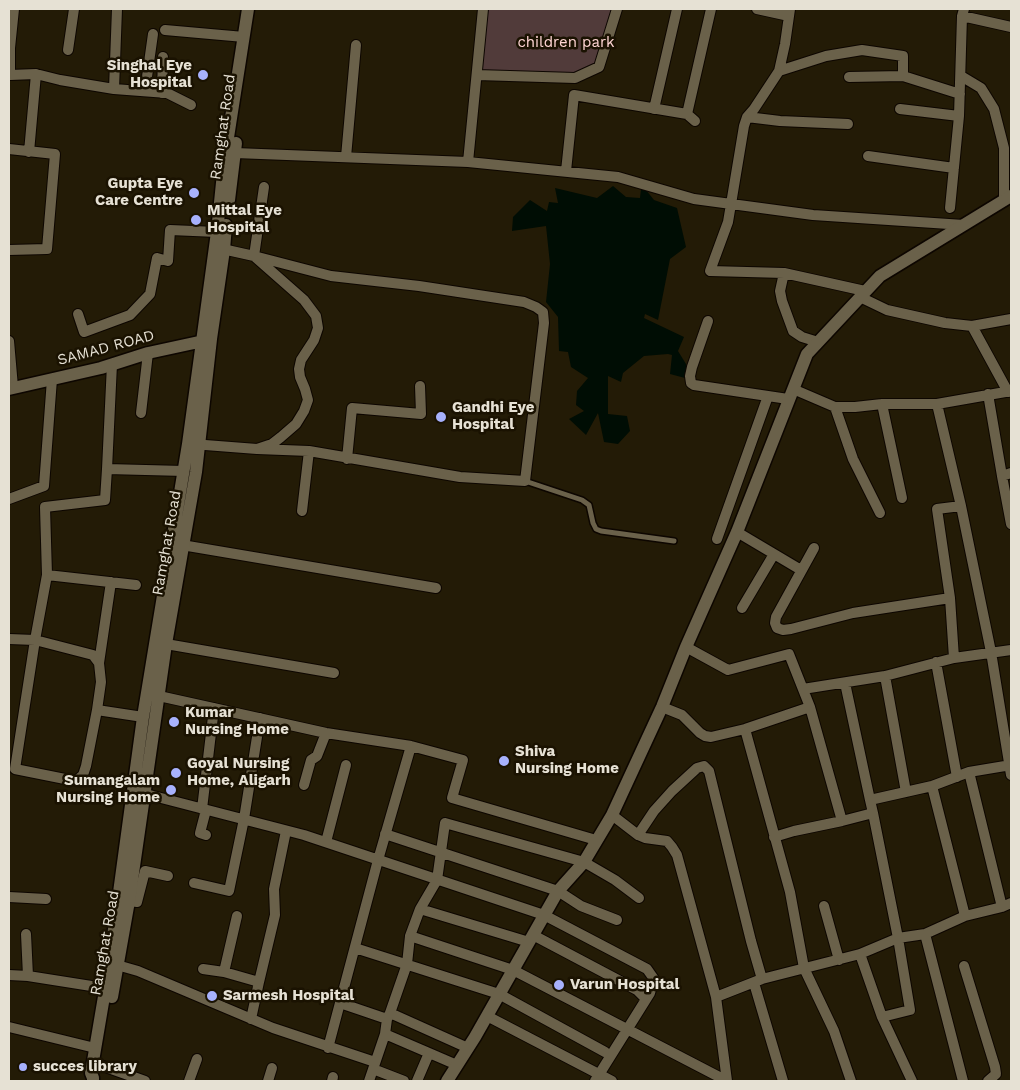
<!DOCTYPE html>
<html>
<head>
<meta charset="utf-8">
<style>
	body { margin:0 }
	#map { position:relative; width:1020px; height:1090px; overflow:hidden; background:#231b06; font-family:"Work Sans",sans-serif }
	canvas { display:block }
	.frame { position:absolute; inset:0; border:10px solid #e6e1d4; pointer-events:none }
</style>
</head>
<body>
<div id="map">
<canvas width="1020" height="1090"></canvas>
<div class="frame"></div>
</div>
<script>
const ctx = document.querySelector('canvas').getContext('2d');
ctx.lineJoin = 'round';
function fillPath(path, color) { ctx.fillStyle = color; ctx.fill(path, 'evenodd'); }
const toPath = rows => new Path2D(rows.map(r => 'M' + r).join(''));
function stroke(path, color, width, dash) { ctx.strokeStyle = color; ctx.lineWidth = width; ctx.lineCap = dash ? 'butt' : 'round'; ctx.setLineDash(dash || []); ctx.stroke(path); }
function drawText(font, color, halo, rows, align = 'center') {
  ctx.font = font + ' "Work Sans",sans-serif'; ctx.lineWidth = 5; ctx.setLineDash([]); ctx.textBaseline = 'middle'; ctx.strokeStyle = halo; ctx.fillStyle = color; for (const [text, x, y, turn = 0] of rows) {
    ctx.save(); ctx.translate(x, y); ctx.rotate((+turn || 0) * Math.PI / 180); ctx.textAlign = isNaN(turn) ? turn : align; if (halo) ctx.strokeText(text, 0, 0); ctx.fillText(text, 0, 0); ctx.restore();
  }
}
const green = toPath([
	[483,9,617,9,601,61,575,78,477,75]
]);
const water = toPath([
	[613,186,626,197,640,198,641,189,646,190,654,200,677,208,686,247,670,259,658,320,645,314,644,318,684,337,678,351,686,364,687,370,685,378,670,374,672,355,668,354,644,356,623,373,621,382,608,376,608,414,627,416,630,431,618,444,604,442,598,413,586,435,569,419,584,411,576,405,577,391,588,378,571,367,568,352,559,351,558,317,546,302,550,264,546,226,512,231,513,217,530,200,547,211,549,202,558,203,555,188,597,198]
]);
const lane = toPath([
	[525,481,582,500,589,505,593,523,596,529,601,531,674,541]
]);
const street = toPath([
	[14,9,10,48,10,75,36,74,60,80,114,89,167,93,191,105],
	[757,9,789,16],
	[790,9,785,44,779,71,754,109,747,117,744,126,728,222,710,271,784,273,865,291],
	[962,16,1011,27],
	[165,30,244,37],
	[68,50,74,9],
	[779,71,826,56,862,50,903,56,903,76],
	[477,75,575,78,599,67,617,9],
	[961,76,981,88,994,109,1004,148,1004,200],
	[849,77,903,76,960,94],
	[114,89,117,9],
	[145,91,153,34],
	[162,93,163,57],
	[654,109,677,9],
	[900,109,959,116],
	[687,114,711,9],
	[747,117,780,121,848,124],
	[9,149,55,154,47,249,9,250],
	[29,152,36,74],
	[235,153,468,162,483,9],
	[868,156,954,168],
	[346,157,356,45],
	[468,162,618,177,694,199,813,215,964,225],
	[566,171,574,95,687,114,695,121],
	[950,208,959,116,962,16,964,9],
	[784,273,780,291,782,301,793,331,802,337,818,342],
	[860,297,887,310,945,323,972,326,1008,392],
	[78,314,84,332,130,315,150,294,157,258,168,261,170,230,217,232],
	[708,321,692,367,690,376,691,383,694,385,788,399],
	[972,326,1011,319],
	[9,341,13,387],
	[793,389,835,407,855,407,882,404,937,404,1011,391],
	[988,394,1002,476],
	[882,404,902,498],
	[937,404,961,506,991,652,1011,775],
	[835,407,853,459,880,513],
	[141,413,148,353],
	[192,444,257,449,272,444,281,437,296,424,304,411,308,400,305,389,300,377,299,369,301,360,314,340,318,328,316,316,304,300,254,256,218,248],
	[257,449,309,451,460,477,525,481,544,323,543,312,536,307,524,302,419,286,331,276,254,256,264,187],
	[347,459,352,408,421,414,420,386],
	[107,469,112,364],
	[1011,473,1002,476,1011,524],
	[9,499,44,486,52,379],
	[302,511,309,451],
	[737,532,801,570],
	[717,539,768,396],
	[176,544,436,588],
	[814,548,776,617,775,623,777,628,783,630,791,629,853,613,950,598],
	[47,575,136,585],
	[742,608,774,554],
	[9,639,35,640,93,655,99,663,101,682,97,710,143,717],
	[166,644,334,673],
	[686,647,728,670,789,654,810,707,842,821],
	[954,658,950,598,937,509,961,506],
	[936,662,957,777],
	[99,663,111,582],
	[885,676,906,792],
	[845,683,870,800],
	[803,689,885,676,954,658,1011,650],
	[159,696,326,733,411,746,463,760,452,798,596,840],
	[662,707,682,715,700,733,705,736,711,737,745,729,810,707],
	[97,710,86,766,83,775,77,780,70,780,15,769,35,640,47,575,45,507,105,500,107,469,184,471],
	[745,729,790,892,804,968,834,1031,851,1081],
	[969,772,1002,907],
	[304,785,311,760,317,756,326,733],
	[932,786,965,916],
	[138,792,304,835,544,915,647,969,654,979,650,993,595,1081],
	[202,809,214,708],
	[873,813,898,938,910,1010,882,1017],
	[612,815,638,835,645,838,667,841,672,847,677,855,716,997,727,1081],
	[385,834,558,891,581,906,617,920],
	[206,835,200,833,206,810],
	[638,835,654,811,672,791,697,768,704,766,709,771,751,941,762,979],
	[774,837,794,831,842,821,873,813,870,800,932,786,969,772,1011,765],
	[326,842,346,765],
	[194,883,229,891,244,819,260,718],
	[9,897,46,899],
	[129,901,137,902,145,871,168,876],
	[824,906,839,960],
	[420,909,529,942],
	[26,934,28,976],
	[925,934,963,1081],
	[533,935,637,990,645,998],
	[410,936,513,970,727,1081],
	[355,948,499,994,605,1052],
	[860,954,882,1017,912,1081],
	[117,965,138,971,273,1028,375,1062],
	[964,966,995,1067,996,1074,988,1081],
	[203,969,224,972,237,916],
	[224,972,259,982,275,915,274,889,286,831],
	[9,975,28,976,104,988],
	[754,983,783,1081],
	[716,997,762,979,860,954,898,938,925,934,965,916,1002,907,1011,903],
	[340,1003,387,1019,390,1013,468,1048],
	[390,1013,407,964,410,936,420,909,437,880,445,823,584,862,615,880,639,898],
	[487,1016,612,1081],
	[251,1019,259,982],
	[9,1027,95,1048],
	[385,1034,457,1065],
	[328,1048,378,860,411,746],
	[100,1065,145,1081],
	[373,1069,404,1081],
	[189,1081,197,1059],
	[268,1081,272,1068],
	[332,1081,333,1077],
	[369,1081,385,1034,387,1019],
	[417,1081,429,1053]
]);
const secondary = toPath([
	[229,200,236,143],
	[9,389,101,368,148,353,208,340],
	[112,997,129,901,166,644,196,472,211,339,224,250,226,225],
	[93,1081,93,1078,91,1073,108,973,143,717,188,444,217,232,224,163,248,9],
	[447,1081,475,1037,558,891,584,862,612,815,662,707,686,647,737,532,807,354,880,276,1011,196]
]);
const markers = [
	[203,75,6,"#a7b1fc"],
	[194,193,6,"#a7b1fc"],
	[196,220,6,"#a7b1fc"],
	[441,417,6,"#a7b1fc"],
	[174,722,6,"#a7b1fc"],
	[504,761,6,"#a7b1fc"],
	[176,773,6,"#a7b1fc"],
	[171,790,6,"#a7b1fc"],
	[559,985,6,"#a7b1fc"],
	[212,996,6,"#a7b1fc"],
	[23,1067,5,"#a7b1fc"]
];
const parkNames = [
	["children park",566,43]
];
const poiNames = [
	["Singhal Eye",192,66,"right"],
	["Hospital",192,83,"right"],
	["Gupta Eye",183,184,"right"],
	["Care Centre",183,201,"right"],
	["Mittal Eye",207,211],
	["Hospital",207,228],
	["Gandhi Eye",452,408],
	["Hospital",452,425],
	["Kumar",185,713],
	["Nursing Home",185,730],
	["Shiva",515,752],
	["Nursing Home",515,769],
	["Goyal Nursing",187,764],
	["Home, Aligarh",187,781],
	["Sumangalam",160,781,"right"],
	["Nursing Home",160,798,"right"],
	["Varun Hospital",570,985],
	["Sarmesh Hospital",223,996],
	["succes library",33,1067]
];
const streetNames = [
	["Ramghat Road",223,127,-82],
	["SAMAD ROAD",106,348,-15],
	["Ramghat Road",167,543,-80],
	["Ramghat Road",105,943,-80]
];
fillPath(green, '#513b3a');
fillPath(water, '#000d04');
stroke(lane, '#0d0600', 8);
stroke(street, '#0d0600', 12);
stroke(secondary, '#0d0600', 15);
stroke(lane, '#6a614a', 5);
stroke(street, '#6a614a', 10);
stroke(secondary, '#6a614a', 12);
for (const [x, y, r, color] of markers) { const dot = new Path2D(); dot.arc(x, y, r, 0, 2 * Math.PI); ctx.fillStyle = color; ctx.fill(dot); stroke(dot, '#1a1201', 2); }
drawText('15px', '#ffd6d4', '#1a1201', parkNames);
drawText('bold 15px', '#e6e1d4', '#1a1201', poiNames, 'left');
drawText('15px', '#e6e1d4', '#1a1201', streetNames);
</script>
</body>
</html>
